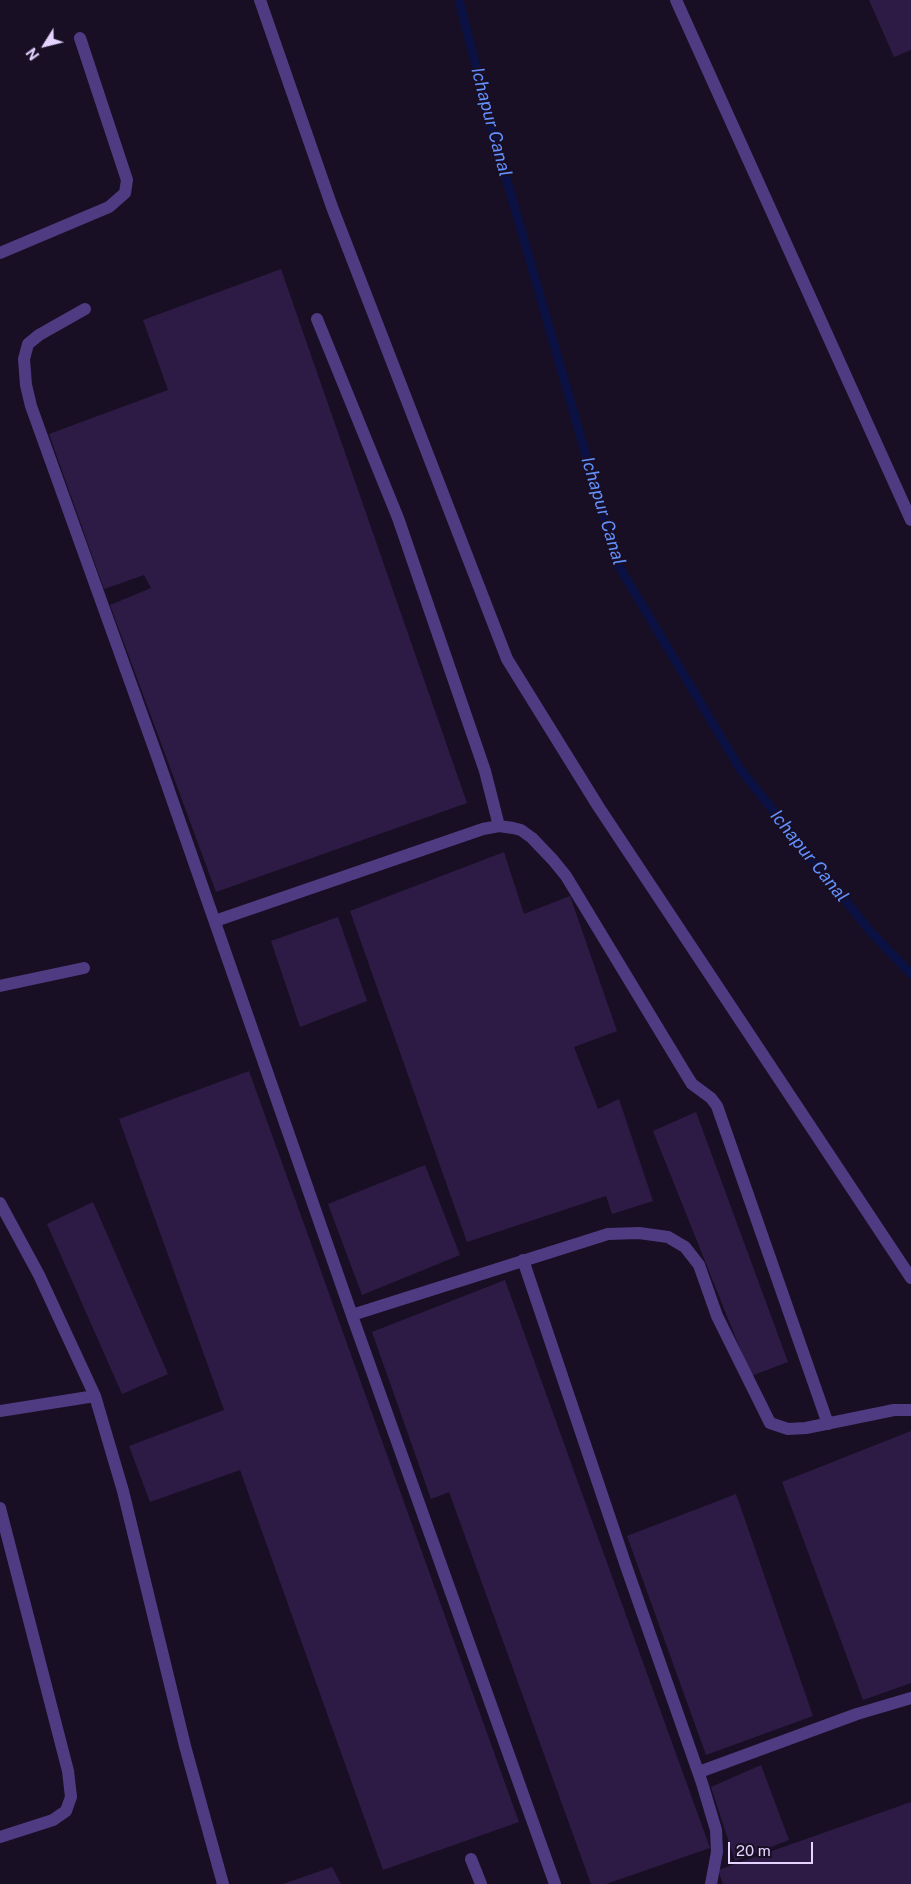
<!DOCTYPE html>
<html>
<head>
<meta charset="utf-8">
<style>
  body { margin:0 }
  #map { position:relative; width:911px; height:1884px; overflow:hidden; background:#180f24; font-family:"Public Sans",sans-serif }
  canvas { display:block }
  .north { position:absolute; left:20px; top:20px; width:50px; height:50px; -webkit-text-stroke:4px #180f24; paint-order:stroke; rotate:234deg; font-size:14px; font-weight:700; line-height:20px; text-align:center; color:#e3d3fe }
  .north::after { content:''; display:block; margin:auto; width:18px; height:22px; background:#e3d3fe; clip-path:polygon(50% 0,100% 100%,50% 72%,0 100%) }
  .scale { position:absolute; left:728px; top:1842px; width:85px; height:22px; box-sizing:border-box; border:2px solid #e3d3fe; border-top:0; padding-left:6px; font-size:15px; line-height:18px; white-space:nowrap; color:#e3d3fe; -webkit-text-stroke:4px #180f24; paint-order:stroke }
</style>
</head>
<body>
<div id="map">
<canvas width="911" height="1884"></canvas>
<div class="north">N</div>
<div class="scale">20 m</div>
</div>
<script>
const context = document.querySelector('canvas').getContext('2d');
context.lineJoin = 'round';
function poly(rows) {
  const path = new Path2D();
  for (const r of rows) {
    path.moveTo(r[0], r[1]);
    for (let i = 2; i < r.length; i += 2) path.lineTo(r[i], r[i + 1]);
  }
  return path;
}
function stroke(path, color, width, dash) {
  context.strokeStyle = color;
  context.lineWidth = width;
  context.lineCap = dash ? 'butt' : 'round';
  context.setLineDash(dash || []);
  context.stroke(path);
}
function fill(path, color) {
  context.fillStyle = color;
  context.fill(path, 'evenodd');
}
function drawText(font, color, halo, rows, align = 'center') {
  context.font = font + ' "Public Sans",sans-serif';
  context.lineWidth = 4;
  context.setLineDash([]);
  context.textBaseline = 'middle';
  context.strokeStyle = halo;
  context.fillStyle = color;
  for (const [text, x, y, turn = 0] of rows) {
    context.save();
    context.translate(x, y);
    context.rotate((+turn || 0) * Math.PI / 180);
    context.textAlign = isNaN(turn) ? turn : align;
    if (halo) context.strokeText(text, 0, 0);
    context.fillText(text, 0, 0);
    context.restore();
  }
}
const stream = poly([
  [459,0,492,129,617,563,740,769,870,931,911,974]
]);
const building = poly([
  [869,0,911,0,911,50,894,57],
  [281,269,467,803,216,892,110,605,151,588,144,575,104,589,49,434,168,390,143,320],
  [504,852,524,914,570,896,617,1031,574,1047,598,1109,619,1099,653,1201,612,1214,606,1196,467,1242,350,911],
  [338,917,367,1001,300,1027,271,941],
  [249,1071,519,1822,383,1870,240,1470,150,1502,129,1446,224,1410,119,1119],
  [696,1112,788,1362,751,1376,653,1131],
  [425,1165,460,1255,362,1295,328,1204],
  [93,1202,168,1374,122,1394,47,1224],
  [505,1280,710,1848,606,1884,591,1884,449,1492,431,1499,372,1332],
  [911,1431,911,1683,863,1700,782,1482],
  [736,1494,813,1716,706,1755,627,1536],
  [761,1765,789,1840,735,1861,711,1787],
  [911,1802,911,1884,723,1884,718,1870],
  [332,1867,341,1884,283,1884]
]);
const minor = poly([
  [260,0,332,207,507,659,598,806,911,1278],
  [676,0,911,520],
  [0,253,109,207,125,193,127,180,80,38],
  [85,309,39,335,28,344,24,359,26,385,31,406,158,759,355,1324,555,1884],
  [317,319,398,518,485,771,499,826],
  [215,921,483,829,499,826,513,828,521,830,532,838,553,860,566,876,687,1076,692,1084,711,1098,717,1106,828,1424],
  [0,986,84,968],
  [0,1203,39,1275,95,1396,123,1491,185,1746,223,1884],
  [523,1260,626,1566,702,1783,716,1830,717,1852,711,1884],
  [352,1315,608,1234,639,1233,668,1237,685,1247,699,1265,717,1316,770,1423,788,1429,806,1428,894,1410,911,1410],
  [0,1411,95,1396],
  [0,1508,68,1771,71,1797,66,1811,53,1820,0,1837],
  [699,1772,857,1714,911,1698],
  [471,1859,481,1884]
]);
const waterNames = [
  ["Ichapur Canal",491,122,75],
  ["Ichapur Canal",603,511,73],
  ["Ichapur Canal",809,856,51]
];
stroke(stream, '#0b1142', 9);
fill(building, '#2e1b45');
stroke(minor, '#4f3b82', 12);
drawText('italic 18px', '#6390fc', '#180f24', waterNames);
</script>
</body>
</html>
